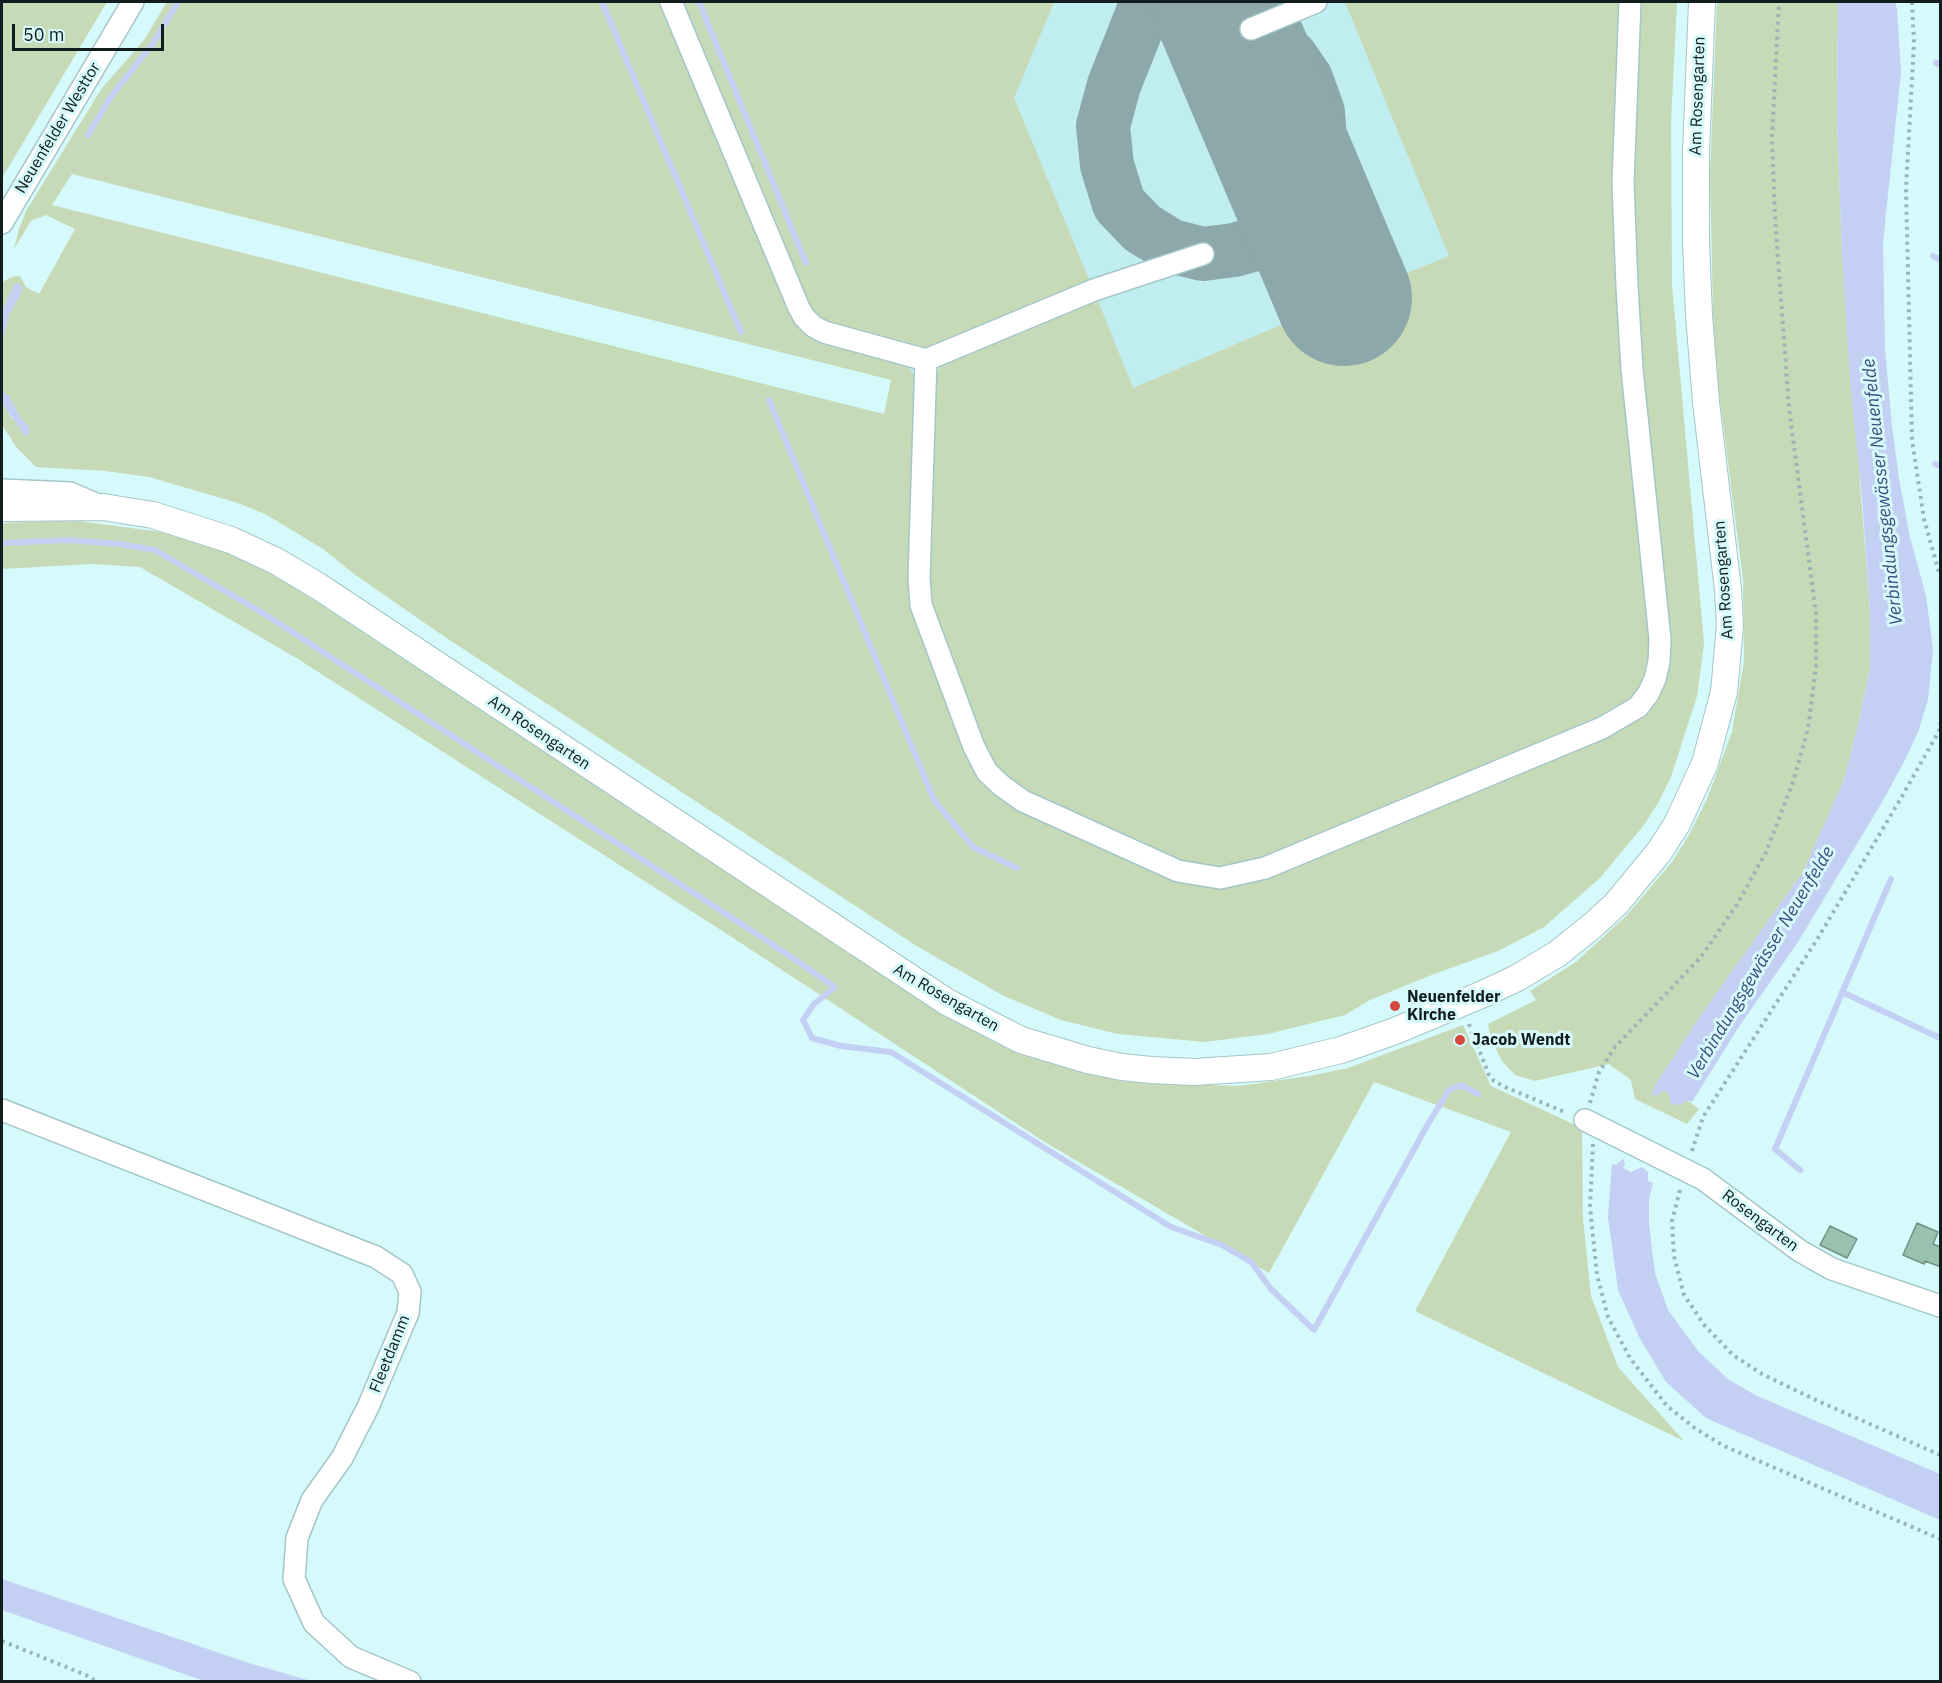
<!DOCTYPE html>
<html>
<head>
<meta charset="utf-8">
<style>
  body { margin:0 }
  #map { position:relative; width:1942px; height:1683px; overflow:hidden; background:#d6f9fb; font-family:"IBM Plex Sans",sans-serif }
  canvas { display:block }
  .frame { position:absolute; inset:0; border:3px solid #101c1d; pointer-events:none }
  .scale { position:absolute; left:12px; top:24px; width:152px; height:27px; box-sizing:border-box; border:3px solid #101c1d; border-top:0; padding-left:8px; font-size:18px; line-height:21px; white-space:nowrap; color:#101c1d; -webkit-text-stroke:4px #d6f9fb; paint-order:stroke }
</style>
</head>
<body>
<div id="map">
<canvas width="1942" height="1683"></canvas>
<div class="frame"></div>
<div class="scale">50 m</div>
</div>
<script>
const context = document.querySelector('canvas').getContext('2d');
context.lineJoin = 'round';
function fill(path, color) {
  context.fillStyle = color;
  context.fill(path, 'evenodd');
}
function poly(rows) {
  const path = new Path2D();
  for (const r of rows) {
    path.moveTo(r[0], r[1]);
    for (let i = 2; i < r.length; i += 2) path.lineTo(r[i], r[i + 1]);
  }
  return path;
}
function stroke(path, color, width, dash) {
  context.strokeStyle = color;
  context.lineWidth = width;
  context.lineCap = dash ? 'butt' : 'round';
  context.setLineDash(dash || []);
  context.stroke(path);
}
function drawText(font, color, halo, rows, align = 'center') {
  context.font = font + ' "IBM Plex Sans",sans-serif';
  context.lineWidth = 6;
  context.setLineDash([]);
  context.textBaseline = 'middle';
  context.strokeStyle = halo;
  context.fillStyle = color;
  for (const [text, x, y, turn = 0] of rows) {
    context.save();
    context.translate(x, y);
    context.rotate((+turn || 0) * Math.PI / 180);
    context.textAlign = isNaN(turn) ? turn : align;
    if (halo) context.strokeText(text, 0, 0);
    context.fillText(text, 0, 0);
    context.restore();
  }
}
const built = poly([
  [648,2,1655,2,1684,611,905,377]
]);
const green = poly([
  [2,2,107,2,2,178],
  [167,2,664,2,794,316,903,361,915,376,912,571,979,772,1220,884,1652,701,1642,402,1635,275,1633,133,1639,2,1677,2,1671,121,1672,284,1704,644,1697,696,1671,777,1658,803,1644,825,1600,878,1544,927,1498,951,1434,974,1370,1000,1345,1015,1268,1034,1205,1042,1118,1034,1061,1020,1004,996,915,945,442,635,354,574,323,549,267,515,238,503,149,477,105,471,36,467,17,448,2,425,2,402,12,419,19,415,10,398,2,390,2,342,9,315,22,291,14,285,2,311,2,286,4,281,14,276,20,276,26,287,39,294,75,229,46,215,31,221,14,249,19,229,26,211,102,88,144,40],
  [72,174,891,380,884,414,52,205],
  [679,2,1054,2,1014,98,1091,284,925,349,835,329,812,317],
  [1345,2,1623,2,1652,627,1649,672,1639,691,1627,705,1601,722,1237,869,1197,869,1042,805,998,774,987,752,926,592,934,375,943,363,1096,296,1133,388,1344,298,1449,256],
  [1717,2,1838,2,1837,115,1842,257,1870,609,1870,668,1859,721,1844,780,1803,872,1703,1012,1655,1085,1652,1095,1653,1097,1663,1091,1668,1092,1670,1102,1687,1100,1699,1109,1687,1124,1635,1099,1631,1080,1609,1064,1535,1081,1515,1075,1502,1061,1491,1039,1488,1024,1536,1000,1530,991,1576,962,1627,915,1672,862,1689,835,1707,799,1732,732,1744,661,1743,579,1714,354,1710,176],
  [70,520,169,533,228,552,280,578,941,1013,1119,1079,1151,1083,1239,1086,1309,1076,1348,1068,1463,1025,1491,1086,1582,1128,1583,1219,1591,1296,1618,1367,1684,1441,1415,1311,1511,1132,1374,1082,1269,1273,1043,1141,724,932,298,659,140,567,91,564,2,569,2,523]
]);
const water = poly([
  [1838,2,1895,2,1897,9,1901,72,1883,242,1885,349,1892,426,1899,479,1910,537,1926,596,1933,649,1928,700,1918,732,1905,760,1881,804,1798,942,1738,1028,1692,1102,1687,1100,1682,1104,1674,1105,1670,1102,1668,1092,1663,1091,1653,1097,1652,1096,1655,1085,1703,1012,1803,872,1844,780,1859,721,1870,668,1870,609,1862,498,1850,381,1842,257,1837,115],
  [18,283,23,286,22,291,9,315,2,342,2,311,14,285],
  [2,390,10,398,19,415,28,426,30,432,28,435,26,436,22,432,2,403],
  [1623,1159,1625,1163,1623,1168,1631,1172,1642,1167,1648,1172,1648,1181,1653,1183,1649,1199,1649,1224,1655,1273,1668,1310,1699,1352,1728,1379,1755,1395,1940,1474,1940,1520,1706,1418,1666,1382,1639,1337,1618,1290,1608,1217,1612,1164,1616,1165],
  [2,1579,252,1664,311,1681,204,1681,2,1610]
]);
const stream = poly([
  [602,2,741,332],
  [699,2,806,263],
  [1936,63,1940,65],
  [88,135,110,98,152,45,178,2],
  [1933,256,1940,260],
  [769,400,934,800,973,847,1017,868],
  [1935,464,1940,466],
  [2,543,68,540,120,544,155,550,266,615,769,942,835,987,814,1004,803,1020,812,1038,841,1046,891,1052,1171,1227,1222,1245,1251,1262,1271,1289,1314,1330,1428,1124,1449,1090,1461,1085,1478,1094],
  [1842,992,1940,1038],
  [1800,1170,1775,1149,1891,879]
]);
const taxiway = poly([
  [1147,2,1114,85,1103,126,1107,165,1119,204,1142,228,1171,246,1203,254,1234,250,1263,242,1285,224,1303,200,1314,175,1320,143,1318,112,1306,79,1291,57,1253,31,1235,11,1228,2]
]);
const runway = poly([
  [1219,2,1344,298]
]);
const building = poly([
  [1917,1223,1938,1232,1933,1244,1941,1247,1941,1267,1925,1261,1924,1264,1903,1255,1917,1223],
  [1830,1226,1857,1239,1847,1258,1820,1245,1830,1226]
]);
const path = poly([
  [1912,2,1914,43,1906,188,1912,440,1924,519,1940,576],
  [1469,1024,1489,1075,1494,1081,1505,1087,1567,1113],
  [1590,1103,1599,1072,1615,1047,1701,957,1738,903,1766,852,1793,782,1808,729,1816,666,1816,614,1789,408,1775,217,1772,137,1779,2],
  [1593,1144,1590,1207,1597,1275,1608,1317,1630,1358,1667,1406,1696,1429,1724,1446,1940,1539],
  [1692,1151,1703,1117,1818,938,1901,798,1939,731,1940,723],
  [1680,1190,1672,1221,1674,1256,1684,1295,1705,1326,1733,1355,1762,1374,1818,1401,1940,1455],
  [2,1641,86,1675,97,1682]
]);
const minor = poly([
  [671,2,799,308,804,317,813,326,824,332,926,360,1094,290,1203,254],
  [1251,29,1316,2],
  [2,223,133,2],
  [926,360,919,578,921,605,974,747,987,772,1002,786,1023,801,1178,871,1220,878,1265,868,1602,728,1638,707,1648,694,1655,679,1659,662,1660,639,1632,369,1627,287,1623,183,1630,2],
  [2,490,70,493,100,506],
  [2,1110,376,1257,402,1274,410,1292,408,1313,368,1407,342,1458,312,1500,297,1538,294,1579,314,1623,351,1657,410,1682],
  [1585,1120,1703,1179,1800,1251,1832,1269,1940,1306]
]);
const major = poly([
  [2,508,103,507,153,515,231,540,276,561,318,586,947,1002,1021,1040,1088,1060,1122,1067,1151,1070,1194,1072,1271,1067,1341,1050,1395,1031,1483,994,1517,978,1557,954,1592,926,1616,904,1659,852,1677,824,1705,763,1724,692,1730,625,1728,590,1706,402,1699,315,1696,242,1696,152,1702,2]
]);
const markers = [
  [1395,1006,6,"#d5473b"],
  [1460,1040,6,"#d5473b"]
];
const streetNames = [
  ["Am Rosengarten",1698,96,-88],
  ["Neuenfelder Westtor",58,128,-59],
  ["Am Rosengarten",1724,580,-94],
  ["Am Rosengarten",539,733,34],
  ["Am Rosengarten",946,998,30],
  ["Rosengarten",1760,1221,37],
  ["Fleetdamm",390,1354,-68]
];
const poiNames = [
  ["Neuenfelder",1407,997],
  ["Kirche",1407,1015],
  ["Jacob Wendt",1472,1040]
];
const waterNames = [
  ["Verbindungsgewässer Neuenfelde",1883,492,-96],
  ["Verbindungsgewässer Neuenfelde",1761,963,-59]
];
fill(built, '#c0edef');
fill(green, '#c6dab7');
fill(water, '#c3d0f4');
stroke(stream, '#c3d0f4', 6);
stroke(taxiway, '#8da8aa', 54);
stroke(runway, '#8da8aa', 136);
fill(building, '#98c2af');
stroke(building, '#759184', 1.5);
stroke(minor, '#a5c6c8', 24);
stroke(major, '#a5c6c8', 28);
stroke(path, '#99b5b7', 4, [3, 4.5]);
stroke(minor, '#fff', 21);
stroke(major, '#fff', 26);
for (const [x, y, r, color] of markers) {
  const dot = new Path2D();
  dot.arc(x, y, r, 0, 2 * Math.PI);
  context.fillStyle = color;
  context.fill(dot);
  stroke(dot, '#d6f9fb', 2);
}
drawText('16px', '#101c1d', '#d6f9fb', streetNames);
drawText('bold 16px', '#101c1d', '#d6f9fb', poiNames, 'left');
drawText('italic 18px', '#3b4b7a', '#d6f9fb', waterNames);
</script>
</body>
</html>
